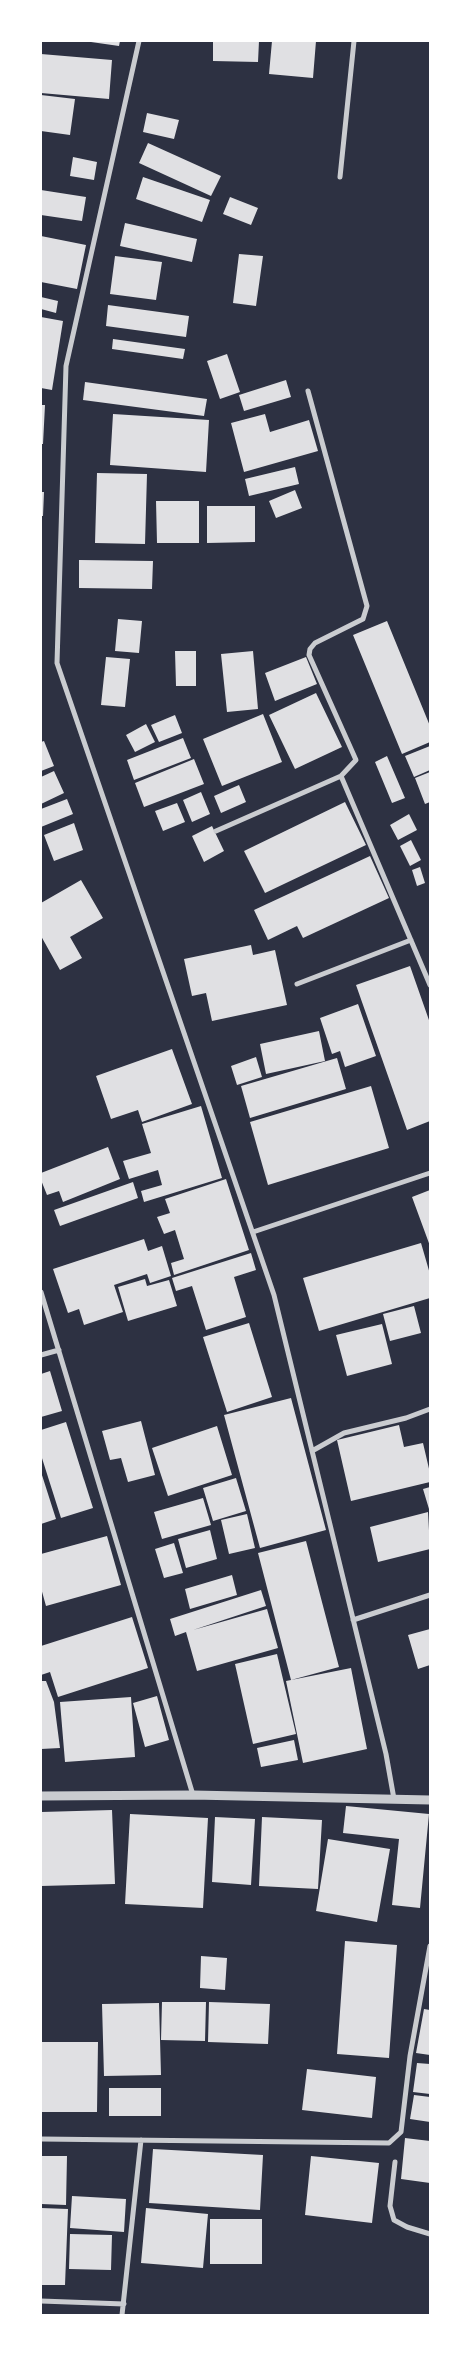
<!DOCTYPE html>
<html>
<head>
<meta charset="utf-8">
<style>
  body { margin:0 }
  #map { position:relative; width:471px; height:2356px; overflow:hidden; background:#2d3142; font-family:"Source Sans 3",sans-serif }
  canvas { display:block }
  .frame { position:absolute; inset:0; border:42px solid #fff; pointer-events:none }
</style>
</head>
<body>
<div id="map">
<canvas width="471" height="2356"></canvas>
<div class="frame"></div>
</div>
<script>
const context = document.querySelector('canvas').getContext('2d');
context.lineJoin = 'round';
function fill(path, color) {
  context.fillStyle = color;
  context.fill(path, 'evenodd');
}
function poly(rows) {
  const path = new Path2D();
  for (const r of rows) {
    path.moveTo(r[0], r[1]);
    for (let i = 2; i < r.length; i += 2) path.lineTo(r[i], r[i + 1]);
  }
  return path;
}
function stroke(path, color, width, dash) {
  context.strokeStyle = color;
  context.lineWidth = width;
  context.lineCap = dash ? 'butt' : 'round';
  context.setLineDash(dash || []);
  context.stroke(path);
}
const building = poly([
  [84,41,120,41,119,46],
  [213,41,259,41,258,62,213,61],
  [272,41,316,41,313,78,269,74],
  [41,54,112,60,109,99,41,93],
  [41,95,75,99,70,135,41,131],
  [147,113,179,120,174,139,143,132],
  [148,143,221,176,211,196,139,163],
  [73,157,97,162,94,180,70,176],
  [143,177,210,200,202,222,136,199],
  [41,190,86,197,82,221,41,215],
  [230,197,258,208,251,225,223,214],
  [125,223,197,239,192,262,120,246],
  [41,236,86,245,77,289,41,282],
  [239,254,263,256,256,306,233,303],
  [115,256,162,262,156,300,110,294],
  [41,297,58,301,56,313,41,309],
  [108,305,189,316,186,337,106,326],
  [41,317,63,321,52,390,41,388],
  [113,339,185,349,183,359,112,349],
  [227,354,240,392,220,399,207,361],
  [286,380,291,397,244,411,239,395],
  [85,382,207,399,204,416,83,400],
  [41,405,45,405,43,444,41,444],
  [113,414,209,420,206,472,110,465],
  [265,414,270,432,309,420,318,451,244,472,231,423],
  [295,467,299,484,249,496,245,479],
  [97,473,147,474,145,544,95,543],
  [295,490,302,508,276,518,269,501],
  [41,492,44,492,43,516,41,516],
  [156,501,199,501,199,543,157,543],
  [207,506,255,506,255,542,207,543],
  [79,560,153,561,152,589,79,588],
  [118,619,142,621,139,653,115,651],
  [387,621,430,726,430,742,402,754,353,635],
  [175,651,196,651,196,686,176,686],
  [253,651,258,709,227,712,221,654],
  [106,657,130,659,125,707,101,705],
  [306,657,317,684,275,701,265,673],
  [316,693,342,747,295,769,269,715],
  [263,714,282,762,222,786,203,739],
  [175,715,182,733,159,742,151,725],
  [146,724,155,742,135,752,126,735],
  [183,738,191,758,134,780,127,760],
  [44,741,54,766,41,771,41,742],
  [430,746,430,770,414,777,405,756],
  [387,756,405,798,392,803,375,762],
  [194,759,204,784,144,807,135,783],
  [54,771,64,793,41,804,41,777],
  [430,772,430,802,425,804,415,778],
  [239,785,246,802,221,813,214,796],
  [201,792,210,814,192,822,183,800],
  [67,799,73,814,41,827,41,809],
  [345,802,366,845,265,893,244,851],
  [177,803,185,822,163,831,155,811],
  [409,814,417,830,398,840,390,825],
  [74,823,83,850,54,861,44,835],
  [212,826,224,851,204,862,192,836],
  [411,840,421,860,410,866,400,846],
  [370,856,389,898,303,938,297,926,268,940,254,910],
  [420,867,425,883,417,886,412,870],
  [81,880,103,918,70,937,82,958,60,970,41,936,41,903],
  [251,945,253,955,275,950,287,1005,212,1021,206,993,192,996,184,959],
  [410,966,430,1023,430,1121,407,1130,356,985],
  [358,1004,376,1056,345,1067,340,1051,332,1054,320,1018],
  [319,1031,325,1061,266,1074,260,1044],
  [172,1049,192,1104,142,1122,138,1110,111,1119,96,1076],
  [256,1057,262,1077,237,1085,231,1066],
  [337,1058,346,1089,250,1118,241,1086],
  [371,1086,389,1148,268,1185,250,1122],
  [201,1106,222,1178,144,1202,141,1191,162,1185,158,1170,129,1179,123,1161,151,1153,142,1124],
  [108,1147,120,1179,63,1202,59,1191,47,1195,41,1180,41,1173],
  [226,1179,249,1250,174,1275,171,1263,184,1259,175,1230,164,1234,157,1217,170,1213,165,1199],
  [133,1182,138,1198,60,1226,54,1210],
  [430,1190,430,1246,412,1197],
  [144,1239,148,1251,162,1246,171,1276,150,1283,147,1274,114,1285,123,1312,84,1325,79,1309,68,1313,53,1269],
  [421,1243,430,1274,430,1298,319,1331,303,1278],
  [251,1253,256,1270,234,1277,246,1317,206,1330,192,1286,176,1291,172,1278],
  [145,1279,147,1286,169,1280,177,1306,128,1321,118,1287],
  [414,1306,421,1333,390,1341,383,1314],
  [249,1323,272,1397,227,1412,203,1337],
  [382,1324,392,1364,347,1376,336,1335],
  [50,1371,62,1411,41,1417,41,1374],
  [291,1398,326,1530,260,1548,224,1415],
  [141,1421,155,1475,128,1482,121,1458,110,1460,102,1431],
  [66,1422,93,1508,61,1518,41,1455,41,1430],
  [399,1425,404,1447,423,1443,430,1473,430,1482,351,1501,337,1440],
  [217,1426,232,1475,168,1496,152,1448],
  [41,1472,56,1519,41,1524],
  [236,1478,246,1511,213,1521,203,1488],
  [430,1487,430,1509,429,1509,423,1489],
  [203,1498,211,1525,162,1539,154,1512],
  [428,1512,430,1549,378,1562,370,1527],
  [247,1514,255,1548,229,1554,221,1520],
  [210,1530,217,1559,186,1568,178,1539],
  [107,1536,121,1585,46,1606,41,1588,41,1554],
  [306,1541,339,1667,291,1680,258,1553],
  [174,1543,183,1573,164,1578,155,1549],
  [232,1575,237,1595,190,1609,185,1589],
  [261,1590,266,1606,193,1630,267,1609,278,1648,197,1671,186,1632,175,1636,170,1619],
  [132,1617,148,1668,58,1697,50,1672,41,1675,41,1646],
  [430,1629,430,1665,418,1669,408,1635],
  [277,1654,296,1734,253,1744,235,1664],
  [351,1668,367,1749,303,1763,286,1681],
  [41,1681,46,1681,54,1702,60,1748,41,1749],
  [157,1696,169,1740,145,1747,133,1703],
  [131,1697,135,1757,65,1762,60,1702],
  [294,1740,298,1760,261,1767,257,1748],
  [346,1806,429,1814,420,1908,392,1905,399,1839,343,1833],
  [112,1810,115,1884,41,1886,41,1812],
  [130,1814,208,1818,203,1908,125,1904],
  [215,1817,255,1819,251,1885,212,1882],
  [262,1817,322,1820,318,1889,259,1886],
  [328,1839,390,1849,377,1922,316,1911],
  [345,1941,397,1945,389,2058,337,2054],
  [201,1956,227,1958,225,1990,200,1988],
  [162,2002,206,2002,205,2041,161,2040],
  [209,2002,270,2004,268,2044,208,2042],
  [159,2003,161,2075,104,2076,102,2004],
  [424,2009,430,2010,430,2055,416,2053],
  [41,2042,98,2042,97,2112,41,2112],
  [417,2063,430,2064,430,2094,413,2092],
  [307,2069,376,2077,372,2118,302,2110],
  [109,2088,161,2088,161,2116,109,2116],
  [414,2095,430,2097,430,2122,410,2119],
  [405,2138,430,2141,430,2183,401,2179],
  [153,2149,263,2155,260,2210,149,2203],
  [41,2156,67,2156,66,2205,41,2204],
  [311,2156,379,2163,372,2223,305,2215],
  [72,2196,126,2199,124,2232,70,2228],
  [41,2208,68,2209,65,2285,41,2285],
  [146,2208,208,2214,203,2268,141,2263],
  [210,2219,262,2219,262,2264,210,2264],
  [70,2234,112,2235,111,2270,69,2269]
]);
const minor = poly([
  [139,41,66,366,57,663,274,1295,386,1754,394,1799],
  [340,177,354,41],
  [308,391,367,606,363,619,315,643,310,649,309,655,356,760,341,776,430,985],
  [216,831,341,776],
  [297,984,411,940],
  [253,1232,430,1173],
  [41,1292,193,1795],
  [41,1355,59,1350],
  [312,1451,344,1433,406,1418,430,1409],
  [353,1620,430,1595],
  [41,2139,389,2143,401,2132,410,2056,430,1946],
  [395,2162,390,2206,394,2220,407,2227,430,2234],
  [41,2301,124,2304],
  [122,2315,141,2140]
]);
const tertiary = poly([
  [41,1796,193,1795,430,1800]
]);
fill(building, '#e0e0e3');
stroke(minor, '#caccd0', 5);
stroke(tertiary, '#caccd0', 9);
</script>
</body>
</html>
